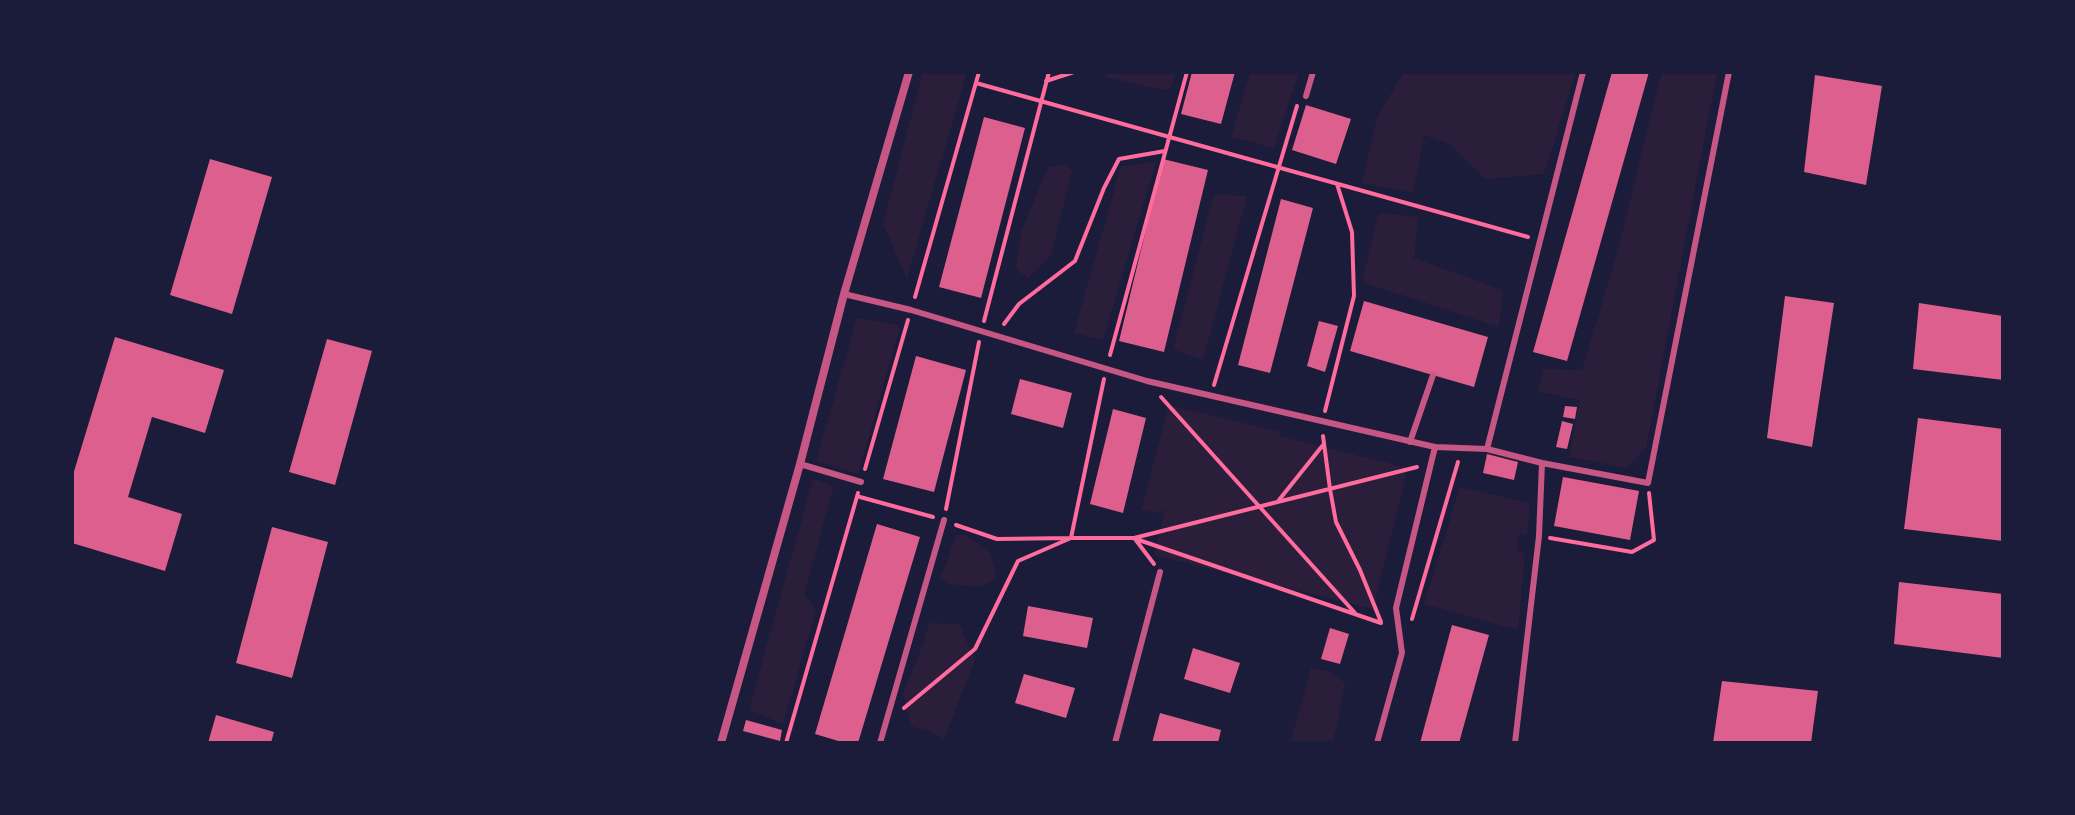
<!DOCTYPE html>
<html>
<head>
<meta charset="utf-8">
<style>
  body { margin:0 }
  #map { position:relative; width:2075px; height:815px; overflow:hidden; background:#1b1b3a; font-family:"Nunito Sans",sans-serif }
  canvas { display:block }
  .frame { position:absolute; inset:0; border:74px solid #1b1b3a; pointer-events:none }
</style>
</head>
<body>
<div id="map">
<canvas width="2075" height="815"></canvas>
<div class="frame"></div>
</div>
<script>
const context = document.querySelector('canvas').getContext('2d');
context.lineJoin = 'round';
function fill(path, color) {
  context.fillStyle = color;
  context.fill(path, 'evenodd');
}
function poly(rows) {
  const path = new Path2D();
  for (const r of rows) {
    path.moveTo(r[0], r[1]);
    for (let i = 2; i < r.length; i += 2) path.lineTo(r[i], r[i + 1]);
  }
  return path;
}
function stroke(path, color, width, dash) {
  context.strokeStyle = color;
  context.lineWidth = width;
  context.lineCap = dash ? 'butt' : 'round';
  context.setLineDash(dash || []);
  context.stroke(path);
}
const green = poly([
  [923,72,967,72,907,278,883,224],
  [1107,72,1176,72,1171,88,1164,90,1105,77],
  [1250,72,1299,72,1274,148,1231,137],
  [1404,72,1576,72,1544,174,1485,179,1449,144,1424,135,1413,193,1362,183,1377,117],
  [1662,72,1717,72,1646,448,1627,468,1569,457,1580,400,1538,392,1543,369,1582,370,1618,250],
  [1156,162,1103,340,1074,333,1121,166],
  [1064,165,1072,171,1051,255,1028,278,1016,269,1021,232,1048,167],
  [1214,194,1247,196,1203,360,1173,349],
  [1379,213,1418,217,1414,258,1503,290,1499,327,1362,282],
  [857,318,899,325,899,331,858,474,816,461],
  [1169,405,1280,432,1279,436,1408,468,1373,609,1154,555,1165,510,1157,513,1141,510],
  [813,479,834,486,804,594,816,610,783,724,749,710],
  [1460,487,1530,503,1527,535,1519,534,1517,552,1525,553,1518,630,1424,604],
  [956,535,965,535,990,553,997,579,979,587,948,584,941,577],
  [929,623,959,624,975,660,944,739,934,733,911,726,903,694,924,642],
  [1311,668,1328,671,1345,683,1336,729,1332,743,1290,743]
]);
const building = poly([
  [1192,72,1235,72,1221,124,1181,114],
  [1612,72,1649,72,1567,361,1533,352],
  [1815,75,1882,86,1866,185,1804,172],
  [1306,105,1351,119,1336,164,1292,150],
  [984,117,1025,128,981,298,939,287],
  [210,159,272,177,232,314,170,295],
  [1163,159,1208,170,1164,352,1119,341],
  [1281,199,1313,208,1270,373,1238,365],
  [1785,296,1834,303,1812,447,1767,438],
  [1364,301,1488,337,1474,387,1350,351],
  [1919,303,2003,316,2003,380,1913,369],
  [1319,321,1338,326,1325,372,1307,366],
  [115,337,224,370,205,433,152,417,128,497,182,514,165,571,72,543,72,478],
  [327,339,372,351,335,485,289,472],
  [916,356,966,370,934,492,883,479],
  [1020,379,1072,393,1063,428,1011,414],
  [1565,406,1577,407,1575,419,1563,417],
  [1113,409,1146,418,1123,513,1090,504],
  [1918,418,2003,429,2003,541,1904,529],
  [1562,421,1573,424,1567,449,1556,447],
  [1487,454,1518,462,1514,480,1483,473],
  [1563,477,1639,491,1630,540,1554,526],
  [877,524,920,537,858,743,845,743,815,734],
  [272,527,328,542,292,678,236,663],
  [1899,582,2003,594,2003,658,1894,644],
  [1028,606,1093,618,1087,648,1023,636],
  [1452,625,1489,635,1459,743,1420,743],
  [1330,628,1349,634,1340,664,1321,659],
  [1193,648,1240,663,1230,693,1184,679],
  [1024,674,1075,688,1066,718,1015,703],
  [1722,681,1818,691,1811,743,1713,743],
  [1160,713,1221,730,1218,743,1152,743],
  [216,715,274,732,271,743,208,743],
  [746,720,782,730,780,741,743,731]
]);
const path = poly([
  [1046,81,1074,72],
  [976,83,1528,237],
  [915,297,979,72],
  [984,321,1049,72],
  [1004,324,1019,304,1075,261,1104,188,1119,159,1165,151],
  [1110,355,1187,72],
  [1214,385,1297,106],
  [1161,397,1355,613],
  [1325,411,1354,296,1352,232,1337,184],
  [1323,436,1330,489,1336,522,1360,570,1381,622],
  [865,469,908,320],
  [860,497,933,517],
  [1279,500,1323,445],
  [946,509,979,342],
  [956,525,997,539,1071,538,1104,379],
  [1550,538,1632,552,1654,540,1649,493],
  [1135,539,1154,564],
  [1136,539,1381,623],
  [1412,619,1458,462],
  [904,708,975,649,1018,561,1071,538,1134,538,1417,467],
  [786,743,858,493]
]);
const service = poly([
  [1306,96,1313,72],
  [844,294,911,310,1147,381,1435,447,1487,449,1542,463,1648,483,1729,72],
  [1410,442,1433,375],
  [1487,449,1583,72],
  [800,464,861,482],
  [880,743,944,520],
  [1115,743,1160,572],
  [1377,743,1402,653,1396,608,1435,447],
  [1515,743,1539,536,1542,463]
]);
const minor = poly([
  [721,743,800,464,844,294,909,72]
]);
fill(green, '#2a1e3b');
fill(building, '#dd5f8e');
stroke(path, '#ff6b9d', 4);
stroke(service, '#c65784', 6);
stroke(minor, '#c65784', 8);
</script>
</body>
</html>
